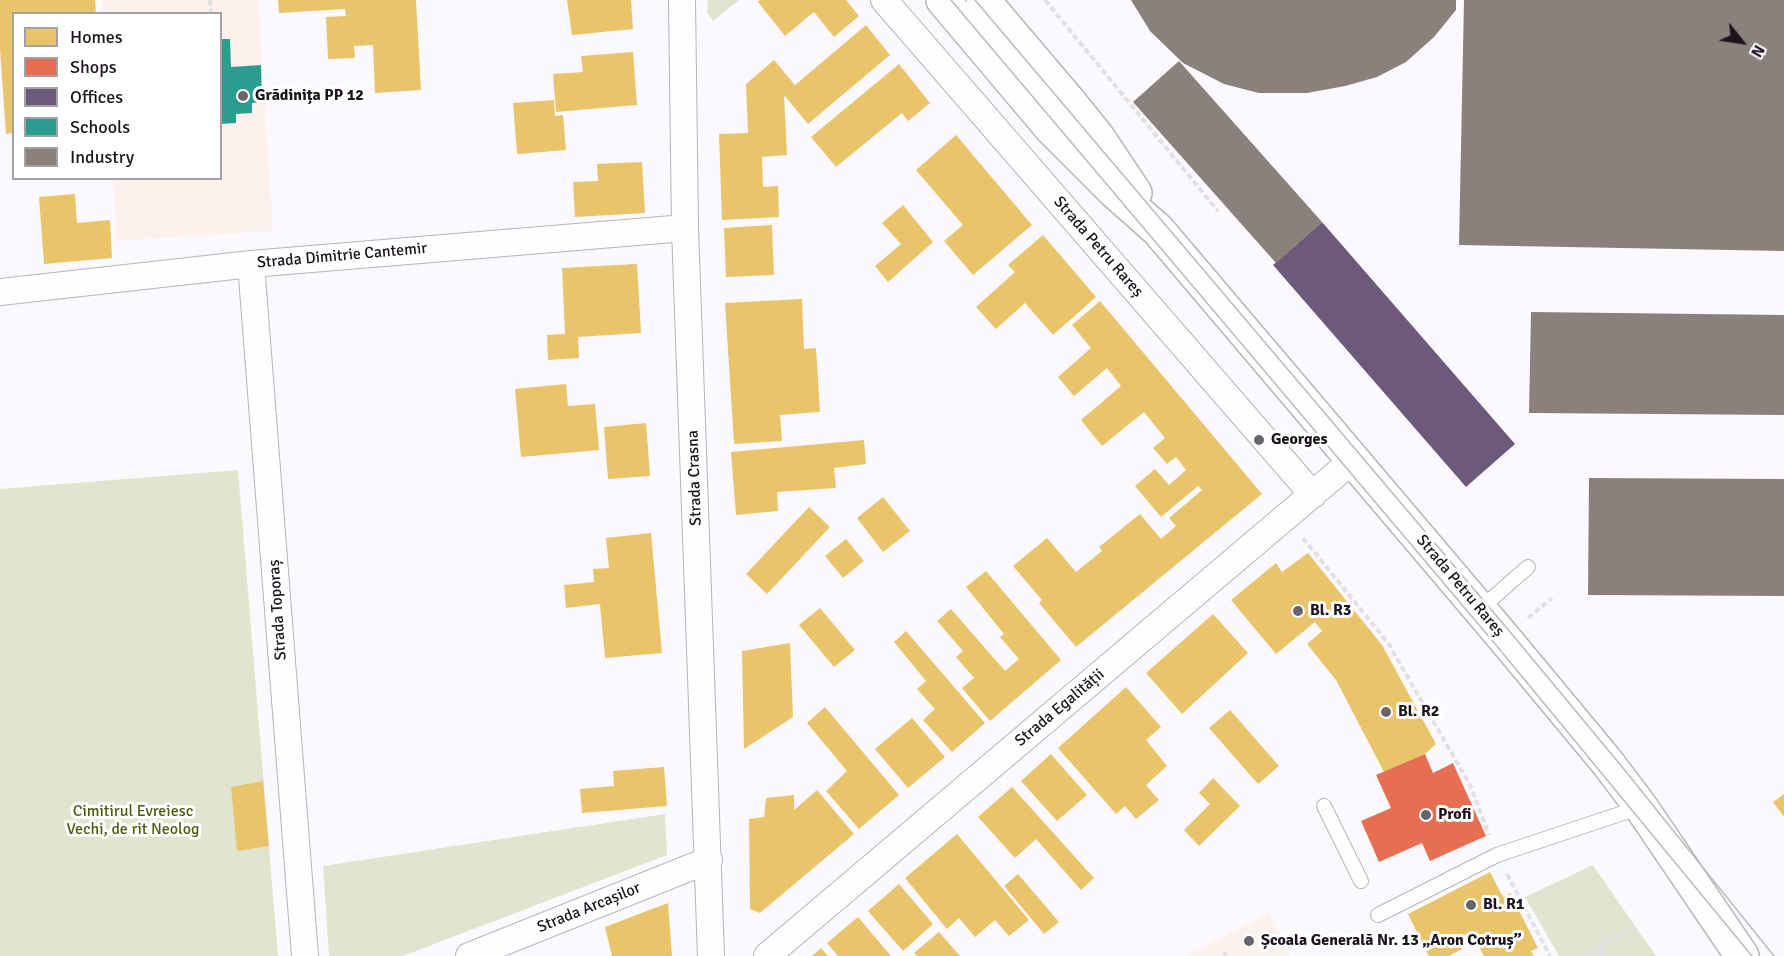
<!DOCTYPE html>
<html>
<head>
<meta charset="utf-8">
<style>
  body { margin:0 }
  #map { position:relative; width:1784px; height:956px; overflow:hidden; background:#fbf9fd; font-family:Signika,sans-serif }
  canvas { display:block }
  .legend { position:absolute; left:12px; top:12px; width:210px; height:168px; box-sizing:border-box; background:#fff; border:2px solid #a4a1a5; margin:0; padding:8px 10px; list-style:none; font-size:18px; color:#1b141d }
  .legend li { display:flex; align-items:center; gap:12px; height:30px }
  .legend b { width:30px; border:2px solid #a4a1a5 }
  .north { position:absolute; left:1712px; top:12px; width:60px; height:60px; -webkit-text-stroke:4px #fff; paint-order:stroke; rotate:120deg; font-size:16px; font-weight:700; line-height:24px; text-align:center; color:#1b141d }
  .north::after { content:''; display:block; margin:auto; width:21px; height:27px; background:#1b141d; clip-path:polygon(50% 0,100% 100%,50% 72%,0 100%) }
</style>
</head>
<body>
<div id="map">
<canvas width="1784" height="956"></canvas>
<ul class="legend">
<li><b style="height:16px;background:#e9c46a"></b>Homes</li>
<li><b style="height:16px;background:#e76f51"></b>Shops</li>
<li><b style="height:16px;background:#6d597a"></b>Offices</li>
<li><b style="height:16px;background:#2a9d8f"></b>Schools</li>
<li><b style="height:16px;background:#8a817c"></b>Industry</li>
</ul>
<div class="north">N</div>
</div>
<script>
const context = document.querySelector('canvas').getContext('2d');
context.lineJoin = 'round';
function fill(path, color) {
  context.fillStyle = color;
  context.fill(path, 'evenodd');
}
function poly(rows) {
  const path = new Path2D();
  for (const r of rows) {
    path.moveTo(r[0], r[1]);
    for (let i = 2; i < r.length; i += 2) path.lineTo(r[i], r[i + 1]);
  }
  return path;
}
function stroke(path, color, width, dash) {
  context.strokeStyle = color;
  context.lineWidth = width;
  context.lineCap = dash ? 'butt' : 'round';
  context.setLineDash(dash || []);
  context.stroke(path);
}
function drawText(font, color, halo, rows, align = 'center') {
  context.font = font + ' Signika,sans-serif';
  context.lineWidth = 6;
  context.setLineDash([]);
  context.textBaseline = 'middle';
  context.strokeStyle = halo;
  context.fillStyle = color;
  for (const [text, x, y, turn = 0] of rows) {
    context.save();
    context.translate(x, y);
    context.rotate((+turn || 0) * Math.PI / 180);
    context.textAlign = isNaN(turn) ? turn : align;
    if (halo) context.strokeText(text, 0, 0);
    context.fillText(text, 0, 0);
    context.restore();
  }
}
const education = poly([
  [101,0,258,0,273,231,117,241,113,179,220,178,220,14,102,13],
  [1269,913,1291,956,1186,956]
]);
const green = poly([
  [708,0,739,0,713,21,707,12],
  [238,470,278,956,0,956,0,489],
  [665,814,667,855,403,956,329,956,323,866],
  [1593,865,1635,926,1656,956,1559,956,1525,897]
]);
const homes = poly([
  [0,0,95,0,96,14,14,14,14,133,6,134,0,49],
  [278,0,416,0,421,90,375,93,373,45,354,46,355,58,328,59,326,17,346,16,345,9,279,13],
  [567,0,631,0,633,29,572,35],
  [760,0,846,0,859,16,834,37,814,12,785,36,758,2],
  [866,25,890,55,808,124,784,95,787,155,762,157,763,187,778,186,779,217,722,220,719,134,748,133,746,84,774,60,795,85],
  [633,52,637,105,556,112,553,74,583,72,581,56],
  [899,64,930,103,908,121,902,113,836,167,811,137],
  [554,100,555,116,563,115,566,150,517,154,513,103],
  [956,135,1032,225,973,275,944,241,963,225,916,170],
  [642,162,645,213,575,217,573,182,598,181,597,164],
  [75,194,77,223,110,220,112,258,44,264,39,197],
  [903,205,933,242,888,282,875,266,901,244,882,223],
  [772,225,774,275,726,277,724,228],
  [1043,235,1096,297,1053,335,1025,303,996,329,976,307,1015,272,1008,265],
  [637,264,641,333,578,337,579,358,548,360,547,335,565,334,562,268],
  [802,299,804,349,816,348,820,412,780,415,782,441,734,444,725,303],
  [1100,301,1262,494,1076,647,1039,603,1042,600,1013,566,1047,538,1076,572,1102,551,1099,547,1140,514,1161,539,1176,526,1169,518,1202,490,1198,486,1161,517,1135,486,1155,469,1169,485,1186,470,1176,457,1167,464,1153,448,1165,438,1144,412,1102,446,1081,420,1121,386,1107,368,1074,396,1058,377,1091,348,1072,325],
  [566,384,568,406,595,404,599,450,521,457,515,389],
  [646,423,650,476,608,479,604,427],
  [864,440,866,464,834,468,836,488,777,492,778,511,736,515,731,452],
  [883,497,910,531,883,552,857,518],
  [809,507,830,527,767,594,746,574],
  [651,533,662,653,605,658,600,604,566,608,564,585,594,582,593,569,609,568,606,538],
  [846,539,864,561,843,578,825,556],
  [1308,553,1382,645,1436,744,1425,754,1384,772,1336,680,1307,644,1322,631,1315,622,1276,654,1231,600,1276,563,1282,572],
  [986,571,1061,660,990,721,962,688,974,678,956,657,963,651,937,621,951,609,1005,671,1019,659,1000,637,1004,634,966,587],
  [820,608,855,650,834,667,799,625],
  [1213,614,1248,653,1182,714,1146,673],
  [906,631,985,723,952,752,923,720,935,709,917,689,926,681,894,642],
  [790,643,793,717,744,749,742,651],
  [1126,687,1161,727,1146,740,1167,766,1146,785,1159,800,1136,819,1125,806,1116,814,1058,748],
  [825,707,899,795,859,829,826,791,847,771,807,723],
  [1230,710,1279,766,1258,784,1209,728],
  [912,718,945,757,908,788,875,749],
  [1051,754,1087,795,1057,821,1021,781],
  [664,767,667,806,582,813,580,789,614,786,613,771],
  [1213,778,1240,806,1199,846,1184,830,1210,804,1199,793],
  [263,781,269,846,237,851,231,787],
  [1012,787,1094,878,1081,890,1036,839,1015,858,978,817],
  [817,790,854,834,760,913,750,909,749,819,764,817,766,798,794,795,794,810],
  [1784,794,1784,817,1773,802],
  [957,834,1029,920,1009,936,995,920,975,937,959,918,947,929,905,878],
  [1490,872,1503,897,1510,893,1538,948,1531,951,1534,956,1484,956,1471,932,1457,939,1462,949,1449,956,1429,956,1408,914],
  [1018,874,1059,922,1044,934,1004,886],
  [899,884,933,924,903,951,868,911],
  [668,903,672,956,612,956,605,927],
  [858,917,891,956,838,956,827,943],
  [939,932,960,956,917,956,914,953],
  [821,948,828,956,812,956]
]);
const shops = poly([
  [1425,754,1433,773,1453,763,1486,836,1430,861,1422,843,1379,862,1361,821,1391,808,1376,775]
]);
const offices = poly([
  [1322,222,1515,444,1466,487,1273,265]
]);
const schools = poly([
  [220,39,230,39,231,67,261,65,262,102,252,103,252,113,236,114,236,123,220,124]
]);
const industry = poly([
  [1131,0,1456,0,1456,10,1434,37,1406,62,1377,77,1345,86,1307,93,1259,93,1224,84,1183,63,1150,31],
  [1464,0,1784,0,1784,251,1459,245],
  [1179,61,1322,222,1276,263,1133,102],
  [1531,312,1784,315,1784,415,1529,413],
  [1589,478,1784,479,1784,596,1588,595]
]);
const path = poly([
  [210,0,211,14],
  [1045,0,1218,211],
  [1303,538,1388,643,1470,785,1489,835],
  [1528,618,1552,598],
  [1507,874,1550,956],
  [1600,946,1605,956],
  [1224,952,1226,956],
  [1584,956,1635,926]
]);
const service = poly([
  [1480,609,1528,567],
  [1324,806,1361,881],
  [1378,915,1497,855,1641,807]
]);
const minor = poly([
  [682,0,685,228,711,956],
  [884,0,1313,495],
  [251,264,305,956],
  [0,292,251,264,685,228],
  [469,956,709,860],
  [767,956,1353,460]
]);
const primary = poly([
  [943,0,1051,128,1115,192,1158,230,1504,638,1607,762,1641,807,1742,956],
  [983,0,1072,105,1097,136,1135,193]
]);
const tram = poly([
  [951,0,1496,645,1752,956],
  [975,0,1511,633,1623,768,1774,956]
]);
const markers = [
  [243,96,6,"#69646b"],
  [1259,440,6,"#69646b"],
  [1298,611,6,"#69646b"],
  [1386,712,6,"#69646b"],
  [1426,815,6,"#69646b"],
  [1471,905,6,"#69646b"],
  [1249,941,6,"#69646b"]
];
const poiNames = [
  ["Grădinița PP 12",255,96],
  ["Georges",1271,440],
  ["Bl. R3",1310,611],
  ["Bl. R2",1398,712],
  ["Profi",1438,815],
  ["Bl. R1",1483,905],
  ["Școala Generală Nr. 13 „Aron Cotruș”",1261,941]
];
const streetNames = [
  ["Strada Petru Rareș",1098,247,49],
  ["Strada Dimitrie Cantemir",342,256,-5],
  ["Strada Crasna",695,478,-92],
  ["Strada Petru Rareș",1460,586,50],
  ["Strada Toporaș",278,610,-94],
  ["Strada Egalității",1060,708,-40],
  ["Strada Arcașilor",589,908,-22]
];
const parkNames = [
  ["Cimitirul Evreiesc",133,812],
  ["Vechi, de rit Neolog",133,830]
];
fill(education, '#fdf1ee');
fill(green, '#e1e5cf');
fill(homes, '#e9c46a');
fill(shops, '#e76f51');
fill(offices, '#6d597a');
fill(schools, '#2a9d8f');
fill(industry, '#8a817c');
stroke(service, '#b7b3ba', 16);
stroke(minor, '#b7b3ba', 28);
stroke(primary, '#b7b3ba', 36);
stroke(path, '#e2e0e2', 4, [6, 3]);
stroke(service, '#fefeff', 14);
stroke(minor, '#fefeff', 26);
stroke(primary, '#fefeff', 33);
stroke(tram, '#bbbabc', 1.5);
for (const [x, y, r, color] of markers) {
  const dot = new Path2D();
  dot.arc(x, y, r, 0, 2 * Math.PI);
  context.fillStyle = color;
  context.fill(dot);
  stroke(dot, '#fff', 2);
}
drawText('bold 16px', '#1b141d', '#fff', poiNames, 'left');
drawText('16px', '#1b141d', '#fff', streetNames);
drawText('16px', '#515a11', '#fff', parkNames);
</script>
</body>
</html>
